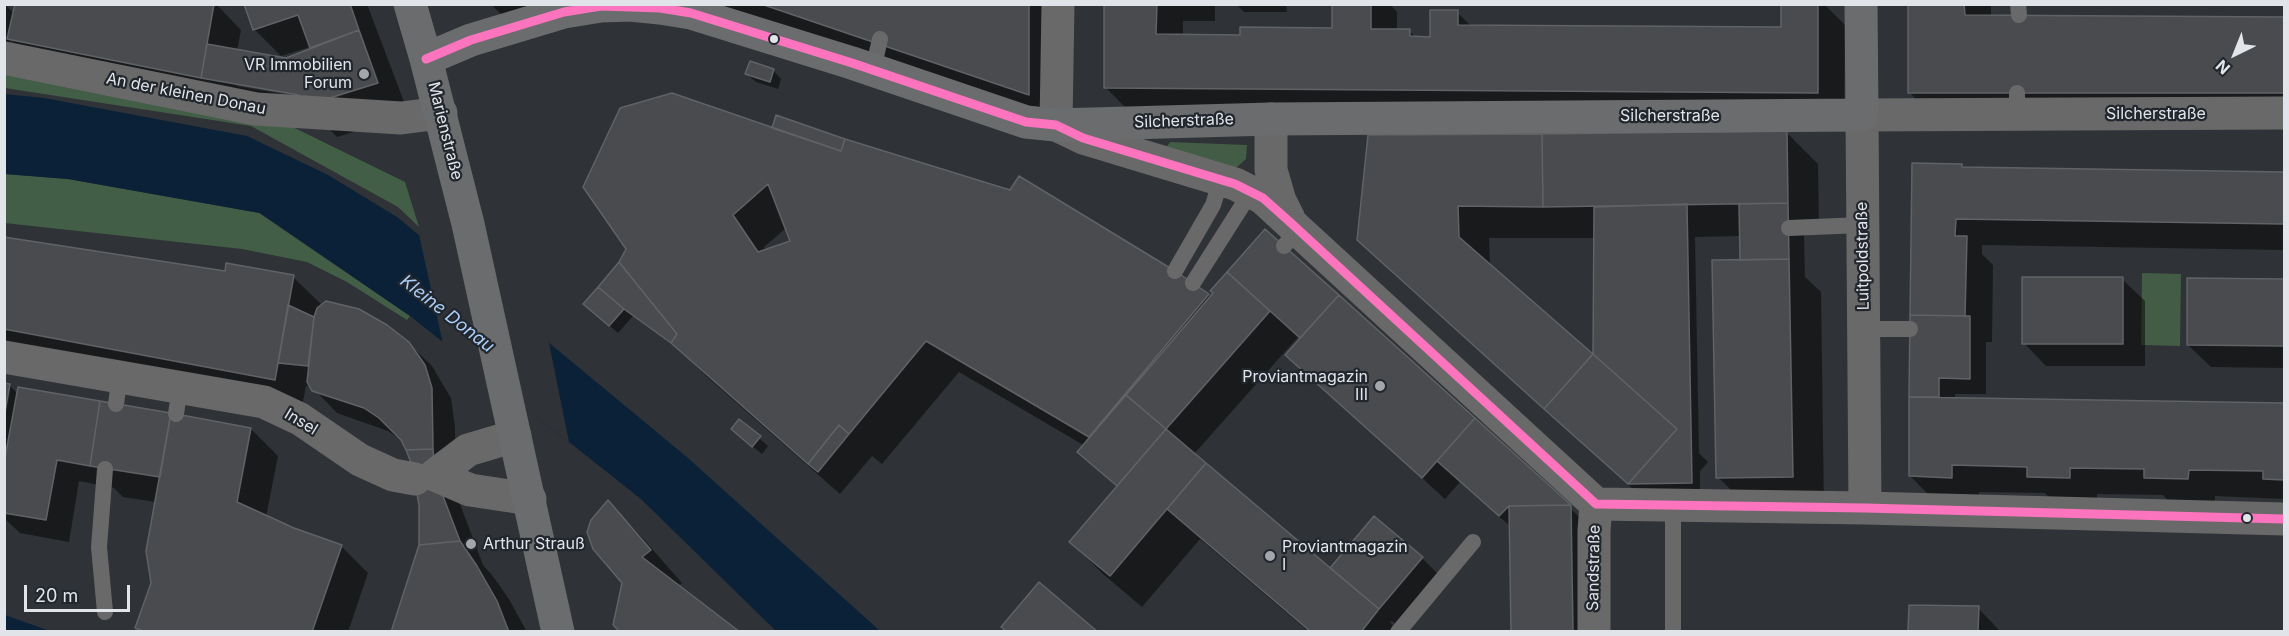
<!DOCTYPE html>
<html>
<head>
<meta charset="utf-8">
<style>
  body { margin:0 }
  #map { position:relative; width:2289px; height:636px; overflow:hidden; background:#2f3236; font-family:Inter,sans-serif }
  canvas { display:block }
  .frame { position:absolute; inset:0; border:6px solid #e1e4e9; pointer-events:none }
  .north { position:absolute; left:2205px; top:24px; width:60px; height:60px; -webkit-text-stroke:4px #22272e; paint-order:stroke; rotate:223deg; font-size:16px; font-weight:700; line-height:24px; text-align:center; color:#e1e4e9 }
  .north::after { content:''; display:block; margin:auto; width:21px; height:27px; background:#e1e4e9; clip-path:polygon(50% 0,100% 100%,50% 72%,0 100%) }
  .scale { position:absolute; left:24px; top:585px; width:106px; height:27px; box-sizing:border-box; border:3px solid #e1e4e9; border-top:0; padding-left:8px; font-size:18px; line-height:21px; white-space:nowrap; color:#e1e4e9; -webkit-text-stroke:4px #22272e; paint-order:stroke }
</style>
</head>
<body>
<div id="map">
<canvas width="2289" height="636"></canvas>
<div class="frame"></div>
<div class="north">N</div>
<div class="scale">20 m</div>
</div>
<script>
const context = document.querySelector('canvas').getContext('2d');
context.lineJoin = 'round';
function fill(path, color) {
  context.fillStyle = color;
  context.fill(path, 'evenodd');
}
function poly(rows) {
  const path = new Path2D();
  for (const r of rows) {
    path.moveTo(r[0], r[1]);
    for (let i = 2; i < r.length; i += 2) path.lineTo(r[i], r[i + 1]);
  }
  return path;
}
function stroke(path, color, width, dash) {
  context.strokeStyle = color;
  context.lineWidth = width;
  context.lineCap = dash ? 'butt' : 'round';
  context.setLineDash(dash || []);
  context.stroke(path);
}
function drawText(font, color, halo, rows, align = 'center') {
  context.font = font + ' Inter,sans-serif';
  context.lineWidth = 4.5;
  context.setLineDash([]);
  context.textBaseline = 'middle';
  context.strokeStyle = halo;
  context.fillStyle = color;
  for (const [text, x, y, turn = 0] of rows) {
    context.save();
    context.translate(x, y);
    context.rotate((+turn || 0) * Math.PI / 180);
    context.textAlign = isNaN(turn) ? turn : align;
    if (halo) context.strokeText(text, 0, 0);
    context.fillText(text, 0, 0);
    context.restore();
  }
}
const green = poly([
  [1170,142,1247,145,1246,159,1236,168,1166,148],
  [2142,273,2181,274,2180,346,2141,345]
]);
const forest = poly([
  [4,58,256,109,405,182,419,227,398,207,251,126,5,88],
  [4,174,68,179,259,213,410,316,407,320,347,282,307,262,242,249,5,223]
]);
const water = poly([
  [4,94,44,98,247,136,328,175,397,217,688,458,880,631,776,631,641,499,410,316,260,213,68,179,5,174],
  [4,615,5,615,50,631,5,631]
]);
const pier = poly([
  [418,230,548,338,569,442,443,344]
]);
const shadow = poly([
  [4,4,14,13,16,4,216,4,241,30,237,51,286,59,313,49,310,47,281,56,254,29,245,4,367,4,409,115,337,137,325,125,36,66,11,41,8,56,4,55],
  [237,83,307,95,306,98,237,86],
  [491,4,569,4,516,30],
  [711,4,1056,4,1055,121],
  [1105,4,1215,4,1215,21,1183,21,1183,36,1241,37,1334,29,1334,4,1390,4,1397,12,1397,30,1409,31,1417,38,1432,38,1457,12,1472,27,1782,29,1782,4,1824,4,1845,25,1844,120,1132,114,1105,87],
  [1236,4,1286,4,1287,12,1244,12],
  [1909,4,1991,4,1991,17,2284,20,2284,120,1937,120,1910,93],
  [773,70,781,79,778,89,756,82,747,74],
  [621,109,1208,295,1211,298,1215,293,1212,291,1265,231,1474,419,1602,538,1604,632,1512,632,1511,527,1460,482,1445,499,1287,355,1301,340,1298,337,1194,454,1336,574,1422,558,1438,574,1396,625,1392,621,1390,622,1399,632,1309,632,1200,539,1142,607,1103,574,1071,542,1118,487,1080,452,1085,446,959,372,882,464,872,456,840,494,705,375,681,351,633,316,618,333,593,312,627,249],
  [786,228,792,242,766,251,764,247],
  [1787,133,1818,164,1819,234,1804,235,1805,277,1821,292,1824,508,1750,509,1718,477,1744,261,1741,236,1695,237,1699,453,1708,462,1700,471,1700,491,1661,514,1391,272,1359,240,1369,137],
  [1489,238,1595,238,1605,367,1490,266],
  [1961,165,1964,169,2284,174,2284,250,1982,245,1982,254,1993,265,1992,342,1986,342,1986,394,1955,394,1955,399,2284,404,2284,499,2215,496,2215,506,2172,505,2163,495,2097,494,2097,504,2055,503,2045,493,1979,492,1979,504,1937,503,1910,476,1911,315],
  [4,239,226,272,293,277,322,305,327,302,334,303,358,311,408,343,432,366,451,398,455,427,455,473,458,499,483,565,492,575,509,599,527,632,393,632,421,546,420,504,414,465,404,442,388,431,337,413,311,386,306,386,302,406,4,345],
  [2122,279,2145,301,2145,366,2046,366,2024,343],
  [2188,280,2284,280,2284,368,2211,367,2188,345],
  [4,385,10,386,18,394,251,429,278,456,266,517,341,546,368,573,348,632,141,632,137,627,153,583,156,502,123,497,114,488,79,481,69,542,20,533,4,518],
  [739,421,768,446,762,454,741,437],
  [608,502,639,534,682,583,678,586,624,583],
  [1978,608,2001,632,1910,632]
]);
const building = poly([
  [15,4,214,4,201,78,7,39,15,4],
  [244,4,350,4,359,30,310,48,298,15,253,30,244,4],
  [761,4,1029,4,1029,95,761,4],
  [1104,4,1157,4,1156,34,1240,35,1240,27,1332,28,1332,4,1371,4,1371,29,1410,29,1410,36,1430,37,1430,10,1458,10,1458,25,1781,27,1781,4,1818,4,1818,93,1104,88,1104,4],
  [1908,4,1964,4,1965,15,2284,17,2284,93,1908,93,1908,4],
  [359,30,378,83,304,106,299,95,201,78,207,44,286,58,359,30],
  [750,61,774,69,770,82,745,74,750,61],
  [672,93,841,151,845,139,1010,190,1019,176,1175,271,1209,294,1089,437,926,341,849,434,839,425,808,464,671,343,677,334,619,262,626,249,583,187,620,108,672,93],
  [768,184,790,241,758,252,733,215,768,184],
  [776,115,845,139,841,151,772,128,776,115],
  [1787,131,1788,203,1543,207,1542,134,1787,131],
  [1542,134,1543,207,1458,206,1459,237,1593,354,1544,409,1357,240,1368,135,1542,134],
  [1912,163,1962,164,1962,167,2284,172,2284,224,1956,219,1955,236,1967,236,1965,316,1910,315,1912,163],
  [1788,203,1789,259,1740,260,1739,204,1788,203],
  [1687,204,1692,483,1628,484,1677,429,1593,354,1594,207,1687,204],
  [1265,229,1339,295,1300,338,1227,272,1265,229],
  [4,237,225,271,226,263,294,275,275,380,4,329,4,237],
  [1789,259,1793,477,1716,478,1712,260,1789,259],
  [619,262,677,334,671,343,624,309,598,287,619,262],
  [1227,272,1270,311,1166,429,1126,395,1213,293,1210,291,1227,272],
  [2022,277,2123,277,2123,344,2022,344,2022,277],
  [2187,278,2284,279,2284,346,2187,345,2187,278],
  [598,287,624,309,609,326,583,304,598,287],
  [1339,295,1475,418,1422,478,1285,355,1339,295],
  [326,301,359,309,387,325,409,342,425,365,432,388,433,449,406,450,401,440,379,418,364,408,312,391,307,382,314,317,317,308,326,301],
  [288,305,314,317,308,366,278,363,288,305],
  [1910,315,1970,316,1970,379,1939,378,1939,397,1909,397,1910,315],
  [1593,354,1677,429,1628,484,1544,409,1593,354],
  [4,383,10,384,4,418,4,383],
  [18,387,100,401,90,466,57,460,46,520,4,513,4,463,18,387],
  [1126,395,1166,429,1117,486,1077,452,1126,395],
  [1909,397,2284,403,2284,480,2263,479,2263,471,2189,470,2188,479,2144,478,2144,469,2070,468,2070,478,2027,477,2027,467,1952,465,1952,478,1909,476,1909,397],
  [100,401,171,413,160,477,90,466,100,401],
  [171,413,251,428,237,502,294,528,342,545,312,632,145,632,135,628,151,583,146,551,171,413],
  [1475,418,1571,505,1509,506,1499,516,1437,461,1475,418],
  [739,419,761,436,752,447,731,429,739,419],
  [839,425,849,434,818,472,808,464,839,425],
  [1166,429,1206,463,1110,576,1069,542,1166,429],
  [433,449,435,475,460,541,419,545,419,505,412,465,406,450,433,449],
  [1206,463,1379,609,1361,632,1311,632,1167,509,1206,463],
  [608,500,651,550,642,557,740,632,620,632,613,625,622,583,593,549,587,532,591,520,608,500],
  [1571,505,1573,632,1511,632,1509,506,1571,505],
  [1374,516,1423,557,1379,609,1330,568,1374,516],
  [460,541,477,566,497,601,509,632,391,632,419,545,460,541],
  [1039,582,1098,632,1007,632,1001,627,1039,582],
  [1909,605,1979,606,1978,632,1908,632,1909,605]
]);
const lane = poly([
  [2018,4,2019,15],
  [873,70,880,39],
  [2017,115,2017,93],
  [1789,228,1862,225],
  [1284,246,1298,230],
  [1175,271,1213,205,1221,179],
  [1193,283,1254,187],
  [1864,329,1910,329],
  [116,404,120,375],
  [176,414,180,386],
  [1673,506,1673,632],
  [105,612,99,547,105,469],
  [1398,632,1473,542]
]);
const street = poly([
  [1058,4,1056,125,1083,138,1235,184,1263,198,1596,504,1865,508,2284,519],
  [4,58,256,109,401,118,441,113],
  [1271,119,1271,170,1280,201,1289,219],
  [4,357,264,402,300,419,360,460,393,475,415,479],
  [515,436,468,450,435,475,470,490,530,499],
  [1865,508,1862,115,2284,113],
  [1594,632,1594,531,1596,504]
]);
const secondary = poly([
  [410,4,426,59,468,224,558,632],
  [426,59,471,40,564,12,601,6,630,5,660,8,691,13,852,63,1026,122,1056,125,1271,119,1862,115,1861,4]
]);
const bus1 = poly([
  [426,59,471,40,564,12,601,6,660,8,691,13,852,63,1026,122,1056,125,1083,138,1235,184,1263,198,1291,223,1596,504,1865,508,2284,519]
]);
const markers = [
  [774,39,5,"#e1e4e9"],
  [364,74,6,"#a3a6aa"],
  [1380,386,6,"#a3a6aa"],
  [2247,518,5,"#e1e4e9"],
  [471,544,6,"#a3a6aa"],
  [1270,556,6,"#a3a6aa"]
];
const poiNames = [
  ["VR Immobilien",352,65],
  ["Forum",352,83],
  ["Proviantmagazin",1368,377],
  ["III",1368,395],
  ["Arthur Strauß",483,544,"left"],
  ["Proviantmagazin",1282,547,"left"],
  ["I",1282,565,"left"]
];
const streetNames = [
  ["An der kleinen Donau",186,94,11],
  ["Silcherstraße",2156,114],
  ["Silcherstraße",1670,116],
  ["Silcherstraße",1184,121,-2],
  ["Marienstraße",445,131,76],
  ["Luitpoldstraße",1863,256,-91],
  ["Insel",301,422,31],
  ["Sandstraße",1594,568,-89]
];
const waterNames = [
  ["Kleine Donau",447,314,38]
];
fill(green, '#425c46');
fill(forest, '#435e47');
fill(water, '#0a2138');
fill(pier, '#2f3236');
fill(shadow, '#0007');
fill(building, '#494b4e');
stroke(building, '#606366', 1.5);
stroke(lane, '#6a6969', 16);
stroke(street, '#6a6969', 33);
stroke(secondary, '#6b6c6d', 33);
stroke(bus1, '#fc73be', 9);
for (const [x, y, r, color] of markers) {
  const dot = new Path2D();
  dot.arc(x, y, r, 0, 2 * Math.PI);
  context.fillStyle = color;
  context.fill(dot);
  stroke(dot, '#22272e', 2);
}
drawText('16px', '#e1e4e9', '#22272e', poiNames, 'right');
drawText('16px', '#e1e4e9', '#22272e', streetNames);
drawText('italic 18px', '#a9cef7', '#22272e', waterNames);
</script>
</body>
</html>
